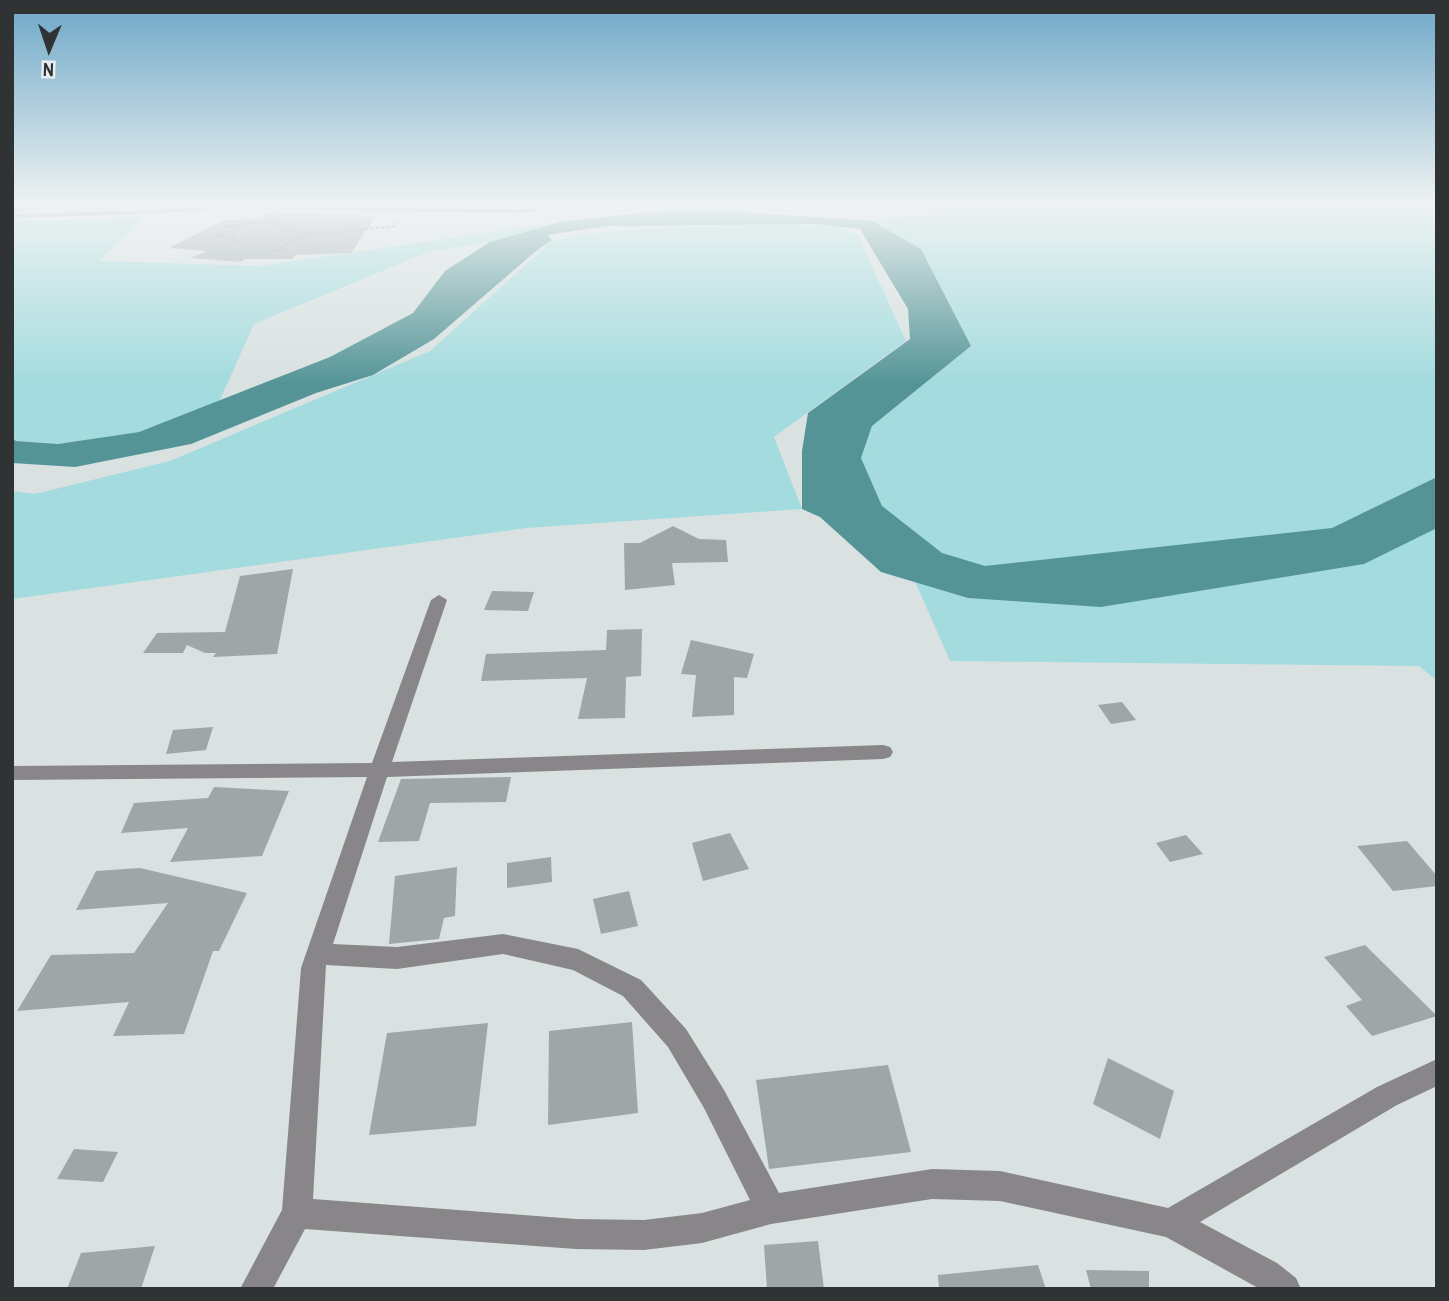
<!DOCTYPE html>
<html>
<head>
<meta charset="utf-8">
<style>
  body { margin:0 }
  #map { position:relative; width:1449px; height:1301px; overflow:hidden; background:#d9e1e1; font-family:"Archivo Narrow",sans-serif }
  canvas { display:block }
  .frame { position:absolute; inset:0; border:14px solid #303333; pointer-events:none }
  .north { position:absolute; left:14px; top:14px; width:70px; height:70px; -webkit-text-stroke:5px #e6eeef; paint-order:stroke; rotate:182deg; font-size:19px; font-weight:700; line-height:28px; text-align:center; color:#303333 }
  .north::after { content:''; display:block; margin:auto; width:24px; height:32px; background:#303333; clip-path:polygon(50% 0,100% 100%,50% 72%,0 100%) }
</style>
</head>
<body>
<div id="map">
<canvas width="1449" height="1301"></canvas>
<div class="frame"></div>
<div class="north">N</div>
</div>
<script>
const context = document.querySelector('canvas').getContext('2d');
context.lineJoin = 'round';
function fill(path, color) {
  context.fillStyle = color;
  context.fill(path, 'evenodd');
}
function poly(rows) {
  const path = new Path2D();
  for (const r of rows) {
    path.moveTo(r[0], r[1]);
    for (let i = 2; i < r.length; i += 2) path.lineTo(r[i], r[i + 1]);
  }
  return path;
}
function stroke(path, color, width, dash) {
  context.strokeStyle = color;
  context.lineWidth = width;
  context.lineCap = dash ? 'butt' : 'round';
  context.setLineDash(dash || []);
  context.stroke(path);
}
const green = poly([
  [12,202,193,202,170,210,12,211],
  [954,202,1437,202,1432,217,1437,218,1437,681,1419,666,950,661,861,458,872,426,971,346,921,249,872,221,948,210],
  [145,217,99,261,260,266,560,222,490,242,428,252,254,324,219,402,139,432,59,444,17,441,12,434,12,222],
  [729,225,827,225,857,234,906,341,774,437,802,509,526,528,12,599,12,491,35,494,170,461,430,351,551,242,590,233]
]);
const water = poly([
  [712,210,872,221,921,249,971,346,872,426,861,458,882,506,942,553,985,566,1332,528,1437,477,1437,528,1364,564,1101,607,968,598,881,572,820,517,802,509,802,451,808,413,910,339,908,309,860,229,815,224,606,226,548,235,552,240,536,251,434,339,373,375,316,393,191,444,75,467,12,463,12,437,16,441,58,444,139,432,330,357,413,313,445,271,490,242,560,222,639,213]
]);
const stream = poly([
  [12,212,44,202]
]);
const building = poly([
  [300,202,382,202,377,205,296,204],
  [268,212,364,214,359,217,376,216,351,253,296,255,292,259,245,259,241,262,191,258,206,251,169,248,224,220,256,219],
  [673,526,699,539,726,540,728,562,672,563,675,585,625,590,624,543,640,543],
  [293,569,277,654,213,657,216,653,205,653,187,645,183,653,143,653,157,633,225,632,240,576],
  [492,591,534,592,528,611,484,610],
  [642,629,641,676,626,677,625,718,578,719,587,678,481,681,486,654,606,650,607,630],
  [691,640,754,654,747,678,734,677,734,715,692,717,696,675,681,674],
  [1122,702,1136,720,1111,724,1098,705],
  [213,727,206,750,166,754,173,730],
  [511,777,506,802,430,803,419,841,378,842,401,779],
  [214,787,289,791,262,856,170,862,188,828,121,833,134,803,208,798],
  [730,833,749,869,703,881,692,843],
  [1186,835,1203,854,1170,862,1156,843],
  [1407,841,1437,876,1437,886,1393,891,1357,846],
  [551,857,552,882,507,888,507,863],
  [457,867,455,916,444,918,439,939,389,944,395,876],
  [140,868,247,893,219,951,213,951,184,1034,113,1036,129,1002,17,1011,51,955,134,953,168,903,76,910,96,871],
  [629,891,638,926,601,934,593,899],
  [1365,945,1437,1016,1372,1036,1346,1006,1362,1000,1324,957],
  [632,1022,638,1113,548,1125,549,1031],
  [488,1023,476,1126,369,1135,387,1033],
  [1108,1058,1174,1091,1160,1139,1093,1104],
  [888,1065,911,1152,769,1169,756,1080],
  [74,1149,118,1152,103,1182,57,1179],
  [818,1241,824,1289,767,1289,764,1245],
  [155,1246,141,1289,67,1289,81,1253],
  [1038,1265,1046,1289,939,1289,938,1275],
  [1086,1270,1149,1271,1149,1289,1091,1289]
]);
const path = poly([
  [881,204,959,211],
  [243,223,274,224,289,231,309,232],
  [244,225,223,227,219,236,235,238,235,242,248,247],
  [276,252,300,236,395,226,397,223]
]);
const minor = poly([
  [539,202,547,202,537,211,520,213,217,209,151,214,12,218,12,214,151,210,231,203,234,206,520,209,532,207,539,202],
  [843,202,871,202,872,203,868,205,843,202],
  [439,595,447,600,392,762,883,745,890,747,893,752,890,757,883,759,387,777,333,944,397,947,503,934,578,949,641,980,686,1029,724,1090,779,1193,932,1169,1000,1171,1168,1208,1377,1087,1437,1059,1437,1086,1397,1105,1200,1222,1277,1263,1296,1278,1301,1289,1260,1289,1166,1237,1000,1201,932,1199,771,1224,702,1243,644,1250,576,1249,305,1229,273,1289,240,1289,282,1210,301,968,367,777,12,780,12,766,372,763,431,600,439,595],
  [503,954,573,970,623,996,668,1047,704,1108,750,1200,702,1213,644,1220,576,1219,313,1199,326,965,397,969,503,954]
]);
fill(green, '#a3dbde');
fill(water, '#549497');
stroke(stream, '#549497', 3.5);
fill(building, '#9fa6a6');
stroke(path, '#848989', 2, [3.5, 2]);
fill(minor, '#888688');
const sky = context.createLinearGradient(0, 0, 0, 384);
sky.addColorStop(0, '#6da7c8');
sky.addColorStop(0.53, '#eef2f2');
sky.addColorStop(1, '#eef2f200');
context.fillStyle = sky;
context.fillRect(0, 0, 1449, 384);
</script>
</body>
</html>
